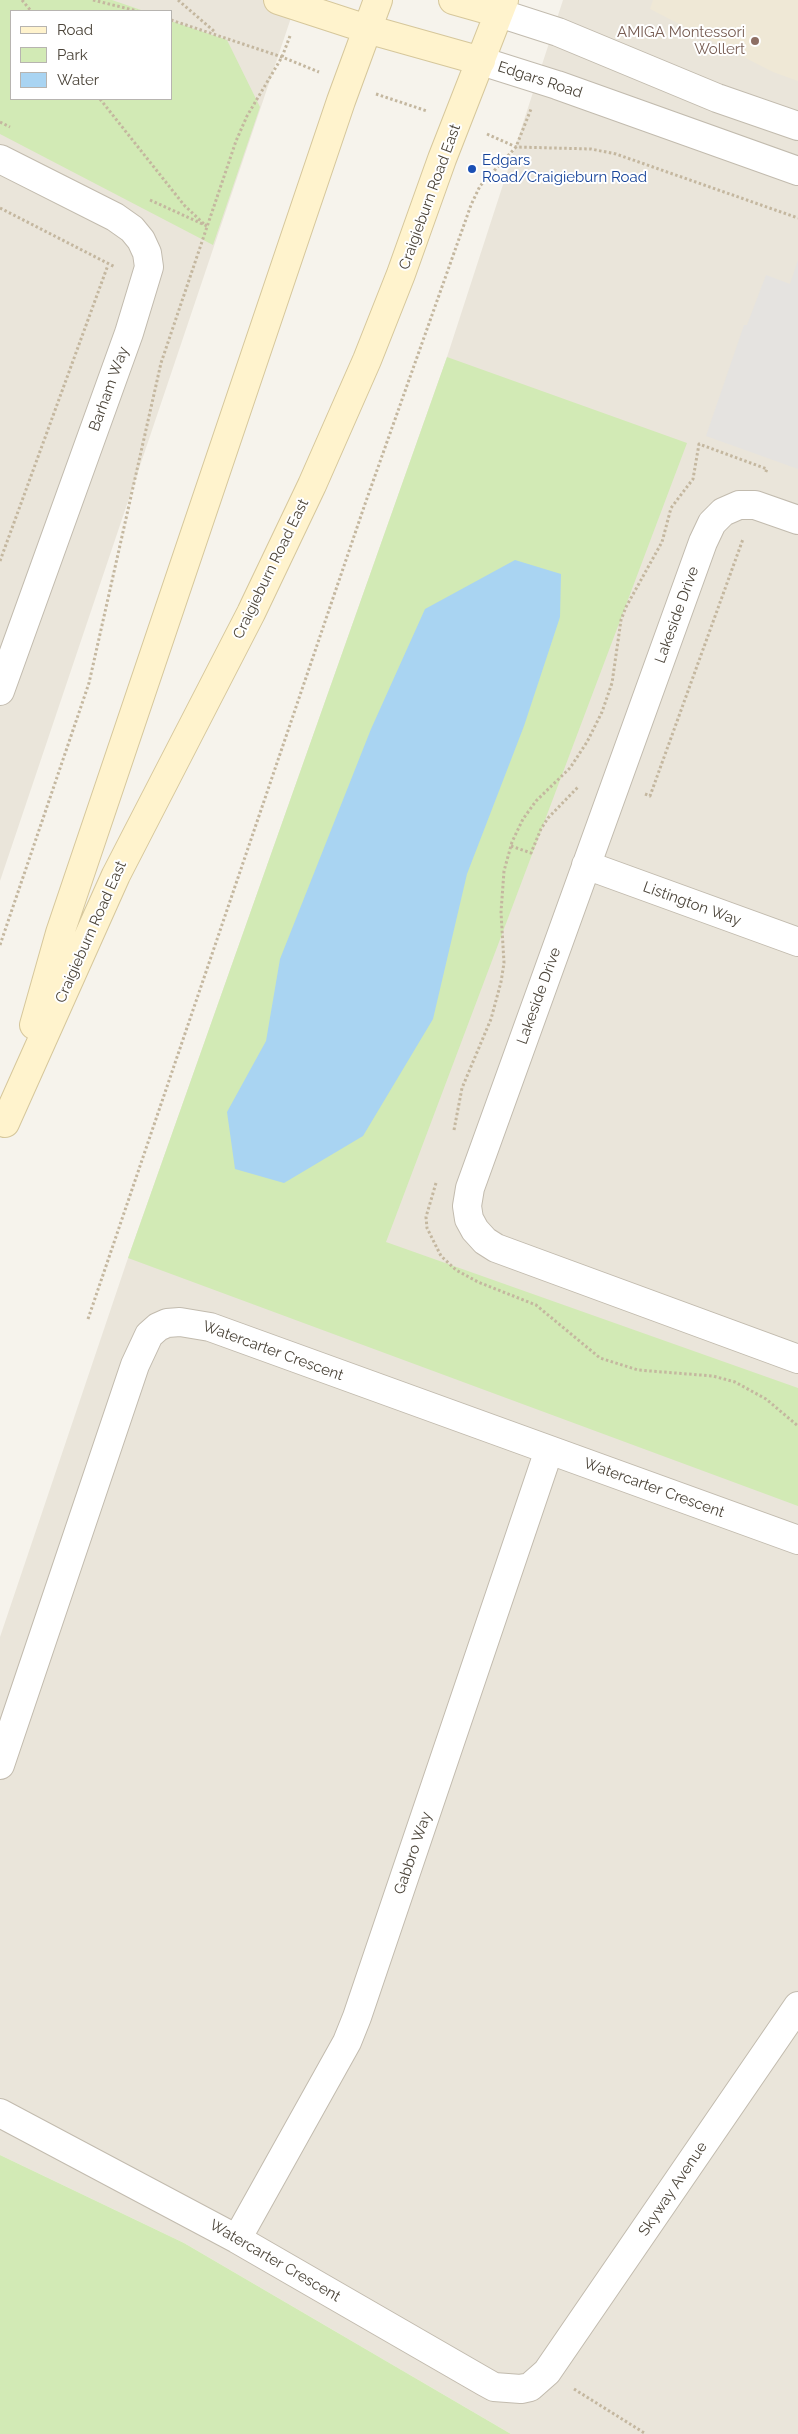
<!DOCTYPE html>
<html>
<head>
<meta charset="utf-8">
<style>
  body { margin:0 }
  #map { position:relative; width:798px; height:2434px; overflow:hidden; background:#f6f3ec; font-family:Raleway,sans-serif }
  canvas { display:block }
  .legend { position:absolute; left:10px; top:10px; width:162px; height:90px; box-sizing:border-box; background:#fff; border:1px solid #b7b4b0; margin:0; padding:6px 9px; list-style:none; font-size:15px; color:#4b4439 }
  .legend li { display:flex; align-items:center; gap:10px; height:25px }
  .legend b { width:25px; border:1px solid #b7b4b0 }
</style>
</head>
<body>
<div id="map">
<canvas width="798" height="2434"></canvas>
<ul class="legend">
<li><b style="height:6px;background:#fff3cd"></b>Road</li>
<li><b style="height:14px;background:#d2eab5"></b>Park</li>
<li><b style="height:14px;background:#a9d4f2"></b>Water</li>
</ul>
</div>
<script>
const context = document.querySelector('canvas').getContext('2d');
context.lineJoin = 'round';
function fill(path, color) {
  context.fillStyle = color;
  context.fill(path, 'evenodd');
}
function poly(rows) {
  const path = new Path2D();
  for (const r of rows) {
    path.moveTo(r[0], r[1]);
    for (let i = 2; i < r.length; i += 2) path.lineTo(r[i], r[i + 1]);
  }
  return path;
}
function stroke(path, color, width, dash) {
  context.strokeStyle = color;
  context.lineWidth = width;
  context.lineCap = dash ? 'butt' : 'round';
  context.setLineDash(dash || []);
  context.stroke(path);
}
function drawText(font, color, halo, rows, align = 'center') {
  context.font = font + ' Raleway,sans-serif';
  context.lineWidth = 4;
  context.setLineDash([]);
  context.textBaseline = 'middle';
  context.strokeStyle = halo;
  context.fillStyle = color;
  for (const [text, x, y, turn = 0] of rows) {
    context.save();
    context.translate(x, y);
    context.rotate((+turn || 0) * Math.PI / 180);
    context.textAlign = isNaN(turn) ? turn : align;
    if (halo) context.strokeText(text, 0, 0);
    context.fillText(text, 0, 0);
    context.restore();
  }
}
const residential = poly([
  [0,0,297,0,0,881],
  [11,11,171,11,171,99,11,99],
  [563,0,798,0,798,2434,511,2434,184,2243,0,2155,0,1637,128,1258,447,357]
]);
const education = poly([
  [653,0,798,0,798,81,773,72,650,9]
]);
const green = poly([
  [0,0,112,0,144,11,11,11,11,99,171,99,171,21,227,40,260,107,213,245,0,134],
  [447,357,687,443,386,1242,798,1388,798,1506,128,1258],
  [0,2155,184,2243,511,2434,0,2434]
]);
const parking = poly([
  [798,260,798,469,706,436,744,325,747,325,766,275,790,284]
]);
const water = poly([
  [515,560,561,574,560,617,524,726,467,874,433,1019,363,1136,284,1183,235,1169,227,1112,266,1041,280,959,371,729,425,609]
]);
const path = poly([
  [22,0,31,11],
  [93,0,137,11],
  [178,0,215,32],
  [171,20,282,57,319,72],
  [376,94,427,111],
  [100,99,184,205,205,225],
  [0,122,10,127],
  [487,134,516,147,591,149,616,154,798,218],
  [150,200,207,226],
  [0,208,115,267],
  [0,561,108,265],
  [645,794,650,796,743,539],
  [511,846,531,853,541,829,548,818,579,786],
  [0,945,89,683,161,363,236,141,247,116,282,57,290,36],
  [454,1130,462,1088,491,1019,501,982,504,963,501,912,504,871,512,842,523,819,536,801,570,768,587,742,602,712,612,683,621,620,626,607,662,542,671,508,693,479,699,444,767,469,765,474],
  [436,1183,426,1217,427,1228,441,1256,456,1270,478,1282,536,1305,600,1358,638,1370,713,1376,735,1382,766,1399,798,1426],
  [88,1319,365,504,471,205,480,186,516,147,531,109],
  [574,2389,646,2434]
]);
const minor = poly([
  [0,159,115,217,132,229,141,240,147,253,149,267,129,333,0,691],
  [798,520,755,505,739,505,723,512,712,523,703,542,470,1188,467,1206,469,1219,475,1230,485,1241,496,1248,798,1359],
  [586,865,798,942],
  [0,1765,135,1365,149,1335,158,1327,167,1323,180,1322,210,1327,798,1540],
  [0,2113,237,2239,485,2382,494,2387,521,2389,530,2387,547,2372,798,2006],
  [237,2239,347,2042,357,2017,549,1450]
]);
const tertiary = poly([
  [499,13,558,32,717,98,798,126],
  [481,61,557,85,798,171]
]);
const secondary = poly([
  [278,0,367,29,481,61],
  [453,0,499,13],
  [34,1025,60,933,341,101,378,0],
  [5,1123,116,875,251,613,312,485,367,360,401,274,442,159,504,0]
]);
const markers = [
  [755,41,5,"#8d6e63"],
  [472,169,5,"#1a4fb4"]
];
const educationNames = [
  ["AMIGA Montessori",745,32],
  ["Wollert",745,49]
];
const streetNames = [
  ["Edgars Road",540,80,18],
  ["Craigieburn Road East",430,197,-70],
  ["Barham Way",109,389,-70],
  ["Craigieburn Road East",271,569,-64],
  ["Lakeside Drive",677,615,-70],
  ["Listington Way",692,904,20],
  ["Craigieburn Road East",91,932,-66],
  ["Lakeside Drive",539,996,-70],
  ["Watercarter Crescent",273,1351,20],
  ["Watercarter Crescent",654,1488,20],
  ["Gabbro Way",413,1853,-71],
  ["Skyway Avenue",673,2189,-56],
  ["Watercarter Crescent",275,2261,30]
];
const transitNames = [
  ["Edgars",482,160],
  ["Road/Craigieburn Road",482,177]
];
fill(residential, '#eae5da');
fill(education, '#efe8d6');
fill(green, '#d2eab5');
fill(parking, '#e5e3e0');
fill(water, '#a9d4f2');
stroke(minor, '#c2bbae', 30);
stroke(tertiary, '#c2bbae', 30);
stroke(secondary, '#d6c79b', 30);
stroke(path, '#c4b79f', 3, [2.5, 2.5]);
stroke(minor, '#fff', 28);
stroke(tertiary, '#fff', 28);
stroke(secondary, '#fff3cd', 28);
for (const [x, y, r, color] of markers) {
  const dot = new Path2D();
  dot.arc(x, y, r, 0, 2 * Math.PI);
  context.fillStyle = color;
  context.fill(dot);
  stroke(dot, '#fff', 2);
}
drawText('15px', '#785e54', '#fff', educationNames, 'right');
drawText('15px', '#4b4439', '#fff', streetNames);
drawText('15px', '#164399', '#fff', transitNames, 'left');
</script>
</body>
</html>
